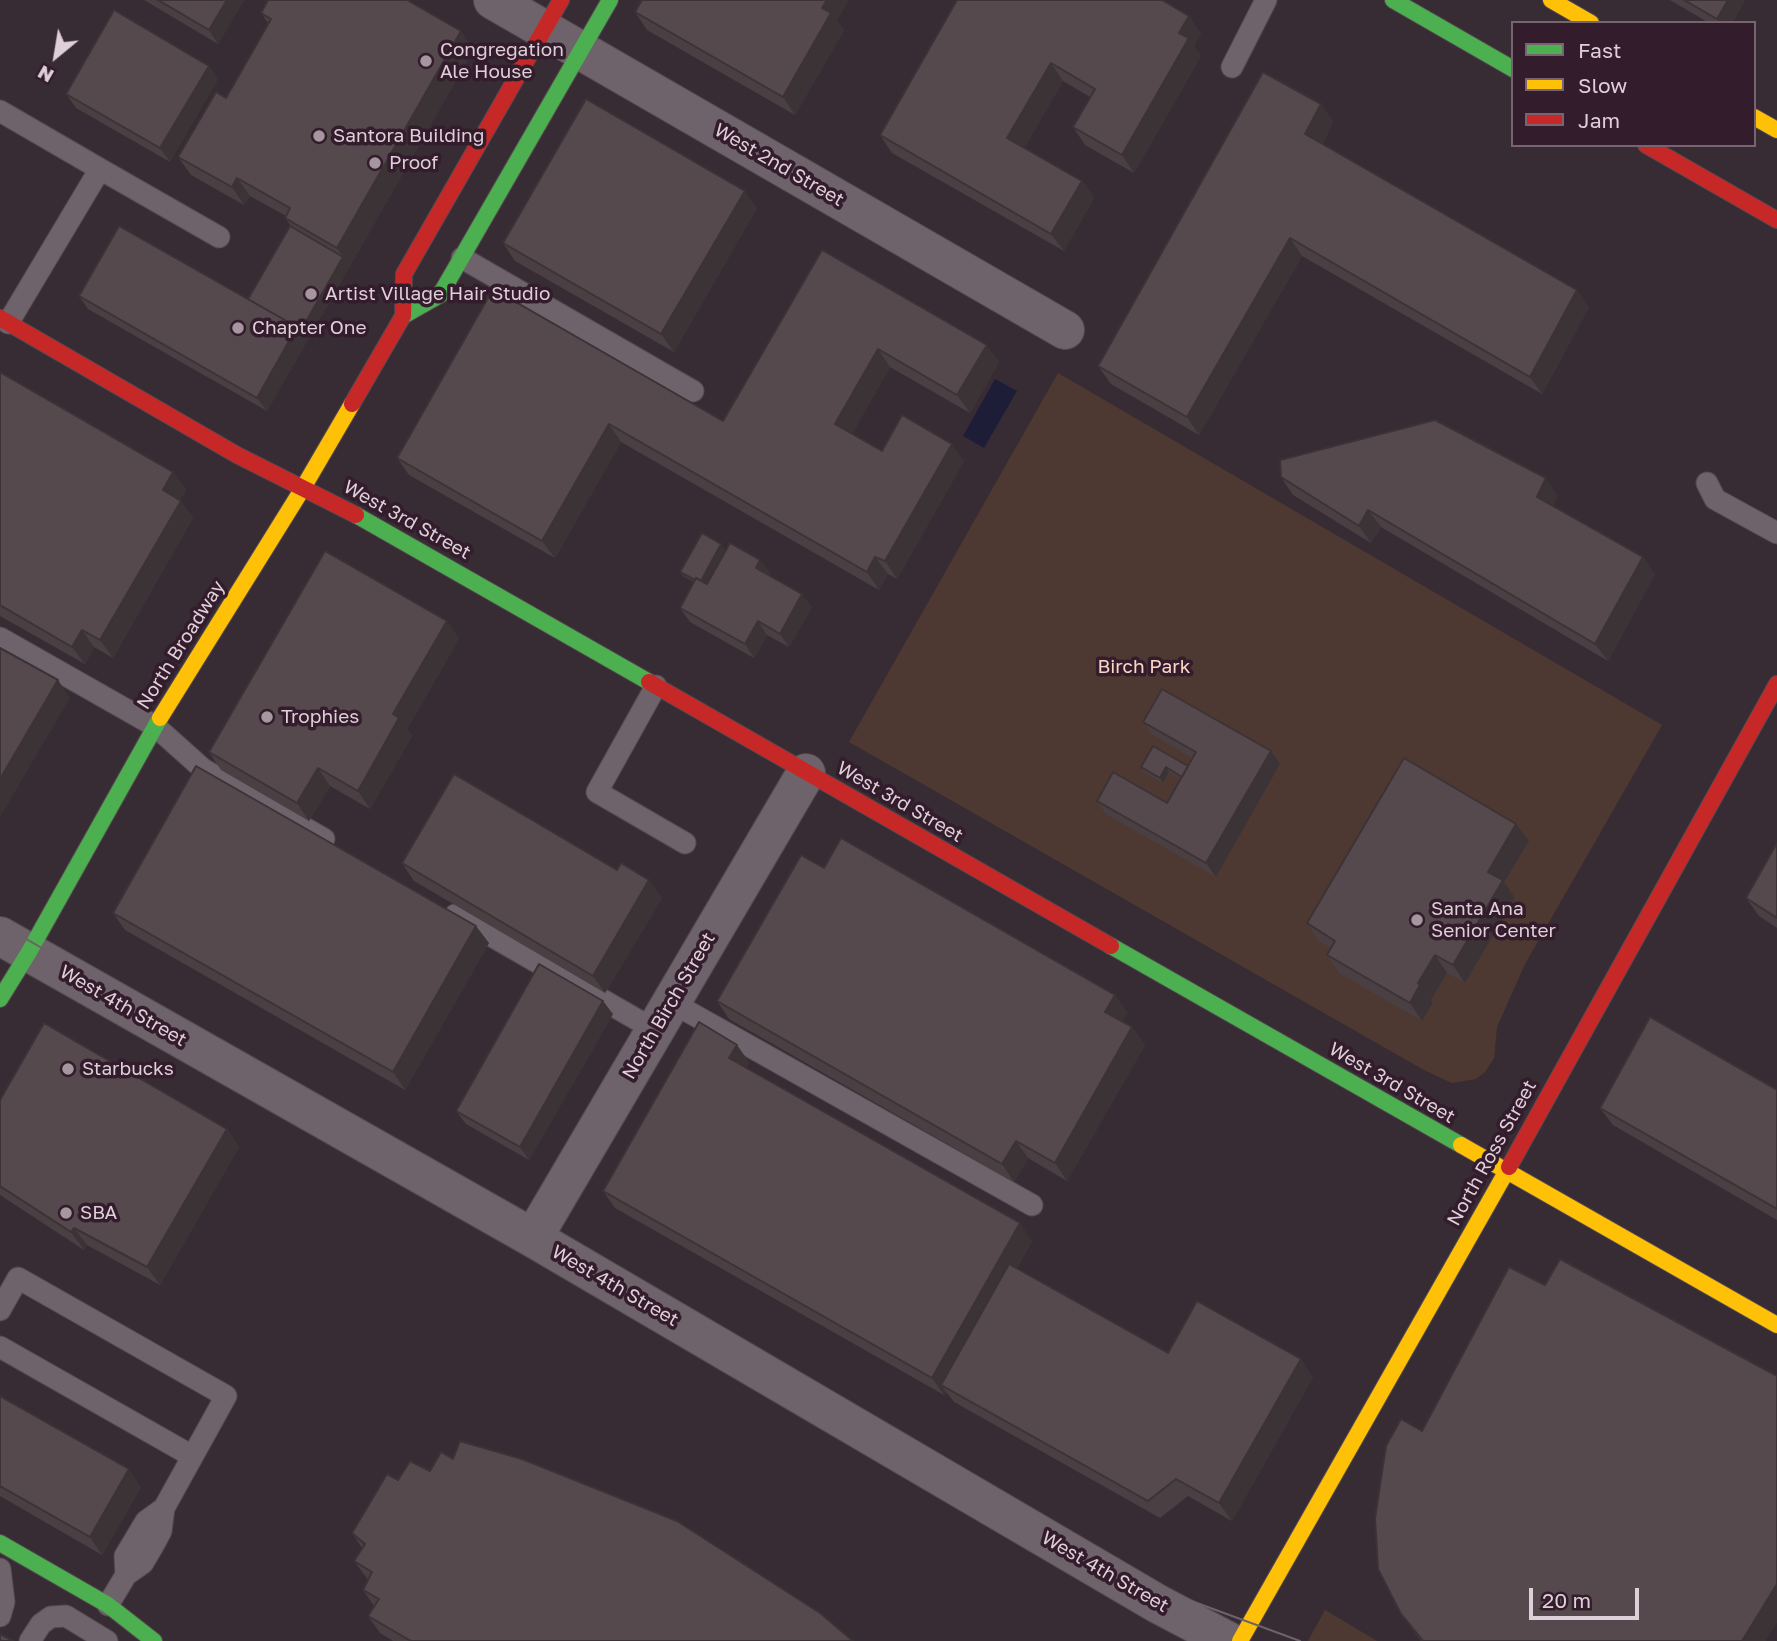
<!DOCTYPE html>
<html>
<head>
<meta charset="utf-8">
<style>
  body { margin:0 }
  #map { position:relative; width:1777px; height:1641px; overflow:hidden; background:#382c34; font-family:"Golos Text",sans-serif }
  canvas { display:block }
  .legend { position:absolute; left:1511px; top:21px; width:245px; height:126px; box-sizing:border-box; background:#331c2b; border:2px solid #786470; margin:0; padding:9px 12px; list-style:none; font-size:21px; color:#dfcfd8 }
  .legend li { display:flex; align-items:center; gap:14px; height:35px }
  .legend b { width:35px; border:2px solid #786470 }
  .north { position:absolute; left:21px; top:21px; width:70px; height:70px; -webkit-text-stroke:5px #331c2b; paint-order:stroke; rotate:210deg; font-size:19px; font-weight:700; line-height:28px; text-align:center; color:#dfcfd8 }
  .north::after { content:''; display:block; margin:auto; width:24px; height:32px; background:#dfcfd8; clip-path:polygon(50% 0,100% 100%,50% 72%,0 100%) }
  .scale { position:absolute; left:1529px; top:1588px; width:110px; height:32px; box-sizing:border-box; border:4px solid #dfcfd8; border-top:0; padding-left:9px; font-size:21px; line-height:24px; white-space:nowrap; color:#dfcfd8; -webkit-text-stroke:5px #331c2b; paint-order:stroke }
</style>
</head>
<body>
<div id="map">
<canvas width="1777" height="1641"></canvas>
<ul class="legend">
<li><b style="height:9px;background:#4caf50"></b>Fast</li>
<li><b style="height:9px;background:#ffc107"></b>Slow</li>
<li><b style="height:9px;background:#c62828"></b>Jam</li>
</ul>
<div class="north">N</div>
<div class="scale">20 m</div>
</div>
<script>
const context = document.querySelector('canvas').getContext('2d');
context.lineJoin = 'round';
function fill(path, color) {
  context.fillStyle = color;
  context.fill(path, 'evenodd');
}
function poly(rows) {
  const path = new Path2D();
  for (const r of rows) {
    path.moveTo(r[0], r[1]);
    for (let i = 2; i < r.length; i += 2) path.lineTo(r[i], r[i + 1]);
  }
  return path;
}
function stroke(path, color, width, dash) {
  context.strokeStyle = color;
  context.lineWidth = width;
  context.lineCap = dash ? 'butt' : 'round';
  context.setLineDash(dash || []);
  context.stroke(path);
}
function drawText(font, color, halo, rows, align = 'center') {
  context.font = font + ' "Golos Text",sans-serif';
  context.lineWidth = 7;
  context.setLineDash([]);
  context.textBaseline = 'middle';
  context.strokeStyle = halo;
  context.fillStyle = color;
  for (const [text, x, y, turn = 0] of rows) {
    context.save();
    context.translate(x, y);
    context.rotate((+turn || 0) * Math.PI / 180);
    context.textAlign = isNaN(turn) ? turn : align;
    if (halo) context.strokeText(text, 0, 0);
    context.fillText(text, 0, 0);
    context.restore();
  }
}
const green = poly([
  [1058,373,1662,725,1525,964,1497,1027,1494,1058,1485,1072,1476,1079,1452,1083,1424,1070,849,742],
  [1325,1610,1377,1641,1308,1641]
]);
const water = poly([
  [995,379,1017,391,984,448,963,436]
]);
const lane = poly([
  [1232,67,1266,0],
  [0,111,100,169,8,323],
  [100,169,219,237],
  [462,258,693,391],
  [1707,483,1715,499,1777,533],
  [0,638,155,726,203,769,324,839],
  [656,686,597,792,685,843],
  [455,915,655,1030],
  [671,1002,1032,1205],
  [0,1310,18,1278,226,1396,164,1508,161,1531,153,1546,143,1563,126,1575,108,1605],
  [0,1347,192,1456],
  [0,1569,4,1602,0,1616],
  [126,1575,125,1556,146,1521,164,1508],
  [30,1641,41,1624,51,1617,66,1616,107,1641]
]);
const street = poly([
  [493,0,1065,330],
  [0,936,533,1238,1158,1604,1228,1641],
  [533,1238,806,773]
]);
const fast = poly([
  [1393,0,1513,69],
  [403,316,440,295,610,0],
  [356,515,649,682],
  [1111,946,1461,1145],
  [0,999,29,952,160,718],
  [0,1543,108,1605,154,1641]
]);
const slow = poly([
  [1551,0,1591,23],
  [1754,117,1777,130],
  [160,718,303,488,352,404],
  [1461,1145,1777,1325],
  [1240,1641,1509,1167]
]);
const jam = poly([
  [1646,145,1777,220],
  [0,318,237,455,356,515],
  [352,404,403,316,404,274,561,0],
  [649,682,1111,946],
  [1509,1167,1777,684]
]);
const tram = poly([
  [0,924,1129,1568,1186,1599,1300,1641]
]);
const wall = poly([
  [144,0,244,0,218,44],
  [957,0,1201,33,1194,46,1201,56,1134,173,1085,145,1073,127,1090,97,1063,81,1024,148,1082,181,1094,198,1064,251,892,153,880,135],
  [1670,0,1745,0,1732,23,1709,23],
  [635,12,837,21,844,30,795,115,647,30],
  [261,13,474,49,267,411,88,309,79,296,248,299,291,226,285,218,286,216,250,196,244,205,191,175,178,157,226,98,268,23],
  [218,79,170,162,76,108,66,94],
  [1321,104,1333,122,1322,144,1577,290,1589,307,1542,394,1302,256,1199,435,1111,384,1098,366],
  [757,208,674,352,515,261,503,243],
  [822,250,999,362,970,413,890,367,852,434,882,451,964,461,897,579,888,574,879,590,621,442,555,558,409,475,397,458,493,289,723,421],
  [0,372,173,472,186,490,180,500,193,518,113,658,94,647,85,664,0,616],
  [1281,477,1558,496,1553,506,1643,557,1655,574,1608,661,1381,527,1371,543,1293,495],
  [725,549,706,583,707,584,760,560,770,573,769,575,812,607,789,647,767,635,754,658,690,622,680,608,694,582,683,576,680,572],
  [447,621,459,639,407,729,412,736,370,809,330,786,309,821,221,770,209,752],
  [1143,722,1271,751,1280,764,1216,877,1106,814,1097,801,1167,803,1181,779,1169,772,1163,783,1144,772,1141,767,1188,766,1192,758,1153,735],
  [1529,841,1504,882,1515,898,1465,983,1447,973,1431,1000,1433,1003,1422,1021,1339,973,1327,955,1331,948,1319,941,1307,923],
  [1777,843,1777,928,1759,916,1746,898],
  [402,863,617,870,662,898,605,993,414,881],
  [113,913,489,943,405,1090,125,930],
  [1115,995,1127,1013,1122,1022,1132,1027,1145,1045,1067,1181,1028,1158,1014,1182,729,1019,717,1001],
  [613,1014,529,1160,466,1124,456,1111],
  [749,1062,746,1068,1032,1241,1017,1268,1168,1353,1313,1377,1232,1521,1188,1496,1160,1518,954,1402,946,1392,944,1395,615,1208,603,1191],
  [1777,1090,1777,1220,1613,1125,1600,1108],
  [0,1100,227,1129,239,1147,160,1285,87,1245,84,1250,0,1195],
  [1545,1285,1777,1376,1777,1622,1765,1641,1421,1641,1401,1614,1422,1431],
  [0,1396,141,1487,102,1555,0,1496],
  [453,1459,853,1641,393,1641,380,1633,368,1616,374,1606,363,1590,368,1580,354,1561,362,1548,352,1533,398,1480,430,1471]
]);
const shadedWall = poly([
  [227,0,244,0,218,44,209,30],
  [827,0,849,0,837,21,844,30,795,115,783,97],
  [1728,0,1745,0,1732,23,1719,23,1717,19],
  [1189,16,1201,33,1194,46,1201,56,1134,173,1122,155,1179,33],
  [461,31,474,49,267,411,257,398,297,327,343,257,337,248],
  [1051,63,1063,81,1020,156,1007,138],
  [209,66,218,79,170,162,160,148],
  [1321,104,1333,122,1317,152,1305,134],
  [237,178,250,196,244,205,232,187],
  [1082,181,1094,198,1064,251,1051,234],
  [745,191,757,208,674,352,661,334],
  [1290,238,1302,256,1199,435,1187,417],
  [1577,290,1589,307,1542,394,1530,377],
  [987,345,999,362,970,413,957,395],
  [878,349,890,367,848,442,835,424],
  [609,424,621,442,555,558,542,541],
  [952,444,964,461,897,579,885,561],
  [173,472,186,490,175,508,163,490],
  [1546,478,1558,496,1549,515,1537,497],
  [181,501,193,518,113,658,100,640],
  [1368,510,1381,527,1371,543,1359,526],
  [721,544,725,549,704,587,700,583],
  [875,557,888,574,879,590,867,572],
  [1643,557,1655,574,1608,661,1595,644],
  [760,560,770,573,765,581,756,568],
  [802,594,812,607,789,647,780,634],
  [447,621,459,639,407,729,412,736,370,809,358,791,393,714],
  [758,621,767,635,754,658,745,644],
  [82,630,94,647,85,664,72,647],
  [58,680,70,698,0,817,0,779],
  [1271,751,1280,764,1216,877,1206,863],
  [1166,767,1169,772,1163,783,1160,778],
  [318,768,330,786,309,821,297,803],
  [1516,824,1529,841,1504,882,1515,898,1465,983,1453,965,1488,872],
  [649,880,662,898,605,993,593,976],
  [476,926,489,943,405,1090,393,1072],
  [1435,955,1447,973,1431,1000,1433,1003,1422,1021,1410,1003,1418,983],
  [1115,995,1127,1013,1118,1030,1105,1012],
  [603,1001,613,1014,529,1160,520,1147],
  [1132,1027,1145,1045,1067,1181,1055,1163],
  [737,1045,749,1062,742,1076,729,1058],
  [227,1129,239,1147,160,1285,147,1267],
  [1016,1141,1028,1158,1014,1182,1002,1164],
  [1020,1223,1032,1241,948,1389,941,1385,946,1392,944,1395,932,1378],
  [74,1228,87,1245,84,1250,71,1232],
  [1301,1359,1313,1377,1232,1521,1219,1503],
  [129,1469,141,1487,102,1555,90,1537],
  [1777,1584,1777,1622,1765,1641,1742,1641]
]);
const building = poly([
  [158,0,227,0,209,30,158,0],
  [268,0,407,0,461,31,337,248,285,218,290,208,237,178,232,187,178,157,216,92,226,98,271,19,261,13,268,0],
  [642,0,827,0,822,8,831,13,783,97,635,12,642,0],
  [957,0,1162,0,1189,16,1179,33,1189,38,1122,155,1073,127,1095,89,1051,63,1007,138,1082,181,1051,234,880,135,957,0],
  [1684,0,1728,0,1717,19,1684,0],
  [114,10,209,66,160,148,66,94,114,10],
  [1263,72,1321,104,1305,134,1577,290,1530,377,1290,238,1187,417,1098,366,1263,72],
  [586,99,745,191,661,334,503,243,586,99],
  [119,226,297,327,257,398,79,296,119,226],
  [290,226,343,257,300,332,297,327,248,299,290,226],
  [822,250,987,345,957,395,878,349,835,424,882,451,902,415,952,444,885,561,875,557,867,572,609,424,542,541,397,458,493,289,723,421,822,250],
  [0,372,173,472,163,490,181,501,100,640,82,630,72,647,0,605,0,372],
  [1435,420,1546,478,1537,497,1643,557,1595,644,1368,510,1359,526,1281,477,1280,460,1435,420],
  [702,533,721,544,701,581,696,578,695,580,680,572,702,533],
  [730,543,760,560,756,568,802,594,780,634,758,621,745,644,680,608,696,578,707,584,730,543],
  [325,551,447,621,393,714,399,718,358,791,318,768,297,803,209,752,325,551],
  [0,648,58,680,0,779,0,648],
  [1162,689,1271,751,1206,863,1097,801,1113,772,1167,803,1196,752,1143,722,1162,689],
  [1153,746,1188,766,1182,777,1166,767,1160,778,1141,767,1153,746],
  [1404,758,1516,824,1488,872,1503,880,1453,965,1435,955,1418,983,1420,985,1410,1003,1327,955,1335,941,1307,923,1404,758],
  [196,766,476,926,393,1072,113,913,196,766],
  [454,774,617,870,621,863,649,880,593,976,402,863,454,774],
  [841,838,1115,995,1105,1012,1132,1027,1055,1163,1016,1141,1002,1164,717,1001,801,855,824,868,841,838],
  [1777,843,1777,918,1746,898,1777,843],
  [539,964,603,1001,520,1147,456,1111,539,964],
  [1650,1017,1777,1090,1777,1209,1600,1108,1650,1017],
  [699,1022,737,1045,729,1058,1020,1223,932,1378,603,1191,699,1022],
  [44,1023,227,1129,147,1267,74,1228,71,1232,0,1186,0,1100,44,1023],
  [1560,1259,1777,1376,1777,1584,1742,1641,1423,1641,1401,1614,1378,1569,1375,1518,1386,1446,1401,1419,1422,1431,1509,1267,1545,1285,1560,1259],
  [1009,1264,1168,1353,1197,1301,1301,1359,1219,1503,1176,1479,1148,1501,941,1385,1009,1264],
  [0,1396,129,1469,90,1537,0,1486,0,1396],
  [460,1441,522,1459,677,1521,820,1613,853,1641,411,1641,368,1616,379,1599,363,1590,372,1572,354,1561,365,1544,352,1533,387,1474,398,1480,410,1461,430,1471,441,1452,453,1459,460,1441],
  [0,1634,13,1641,0,1641,0,1634]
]);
const markers = [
  [426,61,7,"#a5969f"],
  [319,136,7,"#a5969f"],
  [375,163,7,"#a5969f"],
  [311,294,7,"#a5969f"],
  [238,328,7,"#a5969f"],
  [267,717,7,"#a5969f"],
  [1417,920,7,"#a5969f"],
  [68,1069,7,"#a5969f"],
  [66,1213,7,"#a5969f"]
];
const poiNames = [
  ["Congregation",440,50],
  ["Ale House",440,72],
  ["Santora Building",333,136],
  ["Proof",389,163],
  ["Artist Village Hair Studio",325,294],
  ["Chapter One",252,328],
  ["Trophies",281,717],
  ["Santa Ana",1431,909],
  ["Senior Center",1431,931],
  ["Starbucks",82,1069],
  ["SBA",80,1213]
];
const streetNames = [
  ["West 2nd Street",779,165,30],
  ["West 3rd Street",407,520,29],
  ["North Broadway",181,645,-58],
  ["West 3rd Street",900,802,30],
  ["West 4th Street",123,1006,30],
  ["North Birch Street",669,1006,-60],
  ["West 3rd Street",1392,1083,30],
  ["North Ross Street",1492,1153,-61],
  ["West 4th Street",615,1286,30],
  ["West 4th Street",1105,1572,30]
];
const parkNames = [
  ["Birch Park",1144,667]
];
fill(green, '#4e3932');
fill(water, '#1e1d38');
stroke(lane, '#554951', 23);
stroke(street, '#554951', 40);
stroke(fast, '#554951', 18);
stroke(slow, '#554951', 18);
stroke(jam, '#554951', 18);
stroke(lane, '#6e636a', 21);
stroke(street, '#6e636a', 38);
stroke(fast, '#4caf50', 16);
stroke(slow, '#ffc107', 16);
stroke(jam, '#c62828', 16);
stroke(tram, '#6e636a', 2);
fill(wall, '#4a3f42');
fill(shadedWall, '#3c3336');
fill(building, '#56494d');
stroke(building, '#3c3336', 2);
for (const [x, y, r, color] of markers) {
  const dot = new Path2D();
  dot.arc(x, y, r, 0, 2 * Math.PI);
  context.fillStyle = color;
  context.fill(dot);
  stroke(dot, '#331c2b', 2.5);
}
drawText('19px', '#dfcfd8', '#331c2b', poiNames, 'left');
drawText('19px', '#dfcfd8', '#331c2b', streetNames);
drawText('19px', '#fdd5c5', '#331c2b', parkNames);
</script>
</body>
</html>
